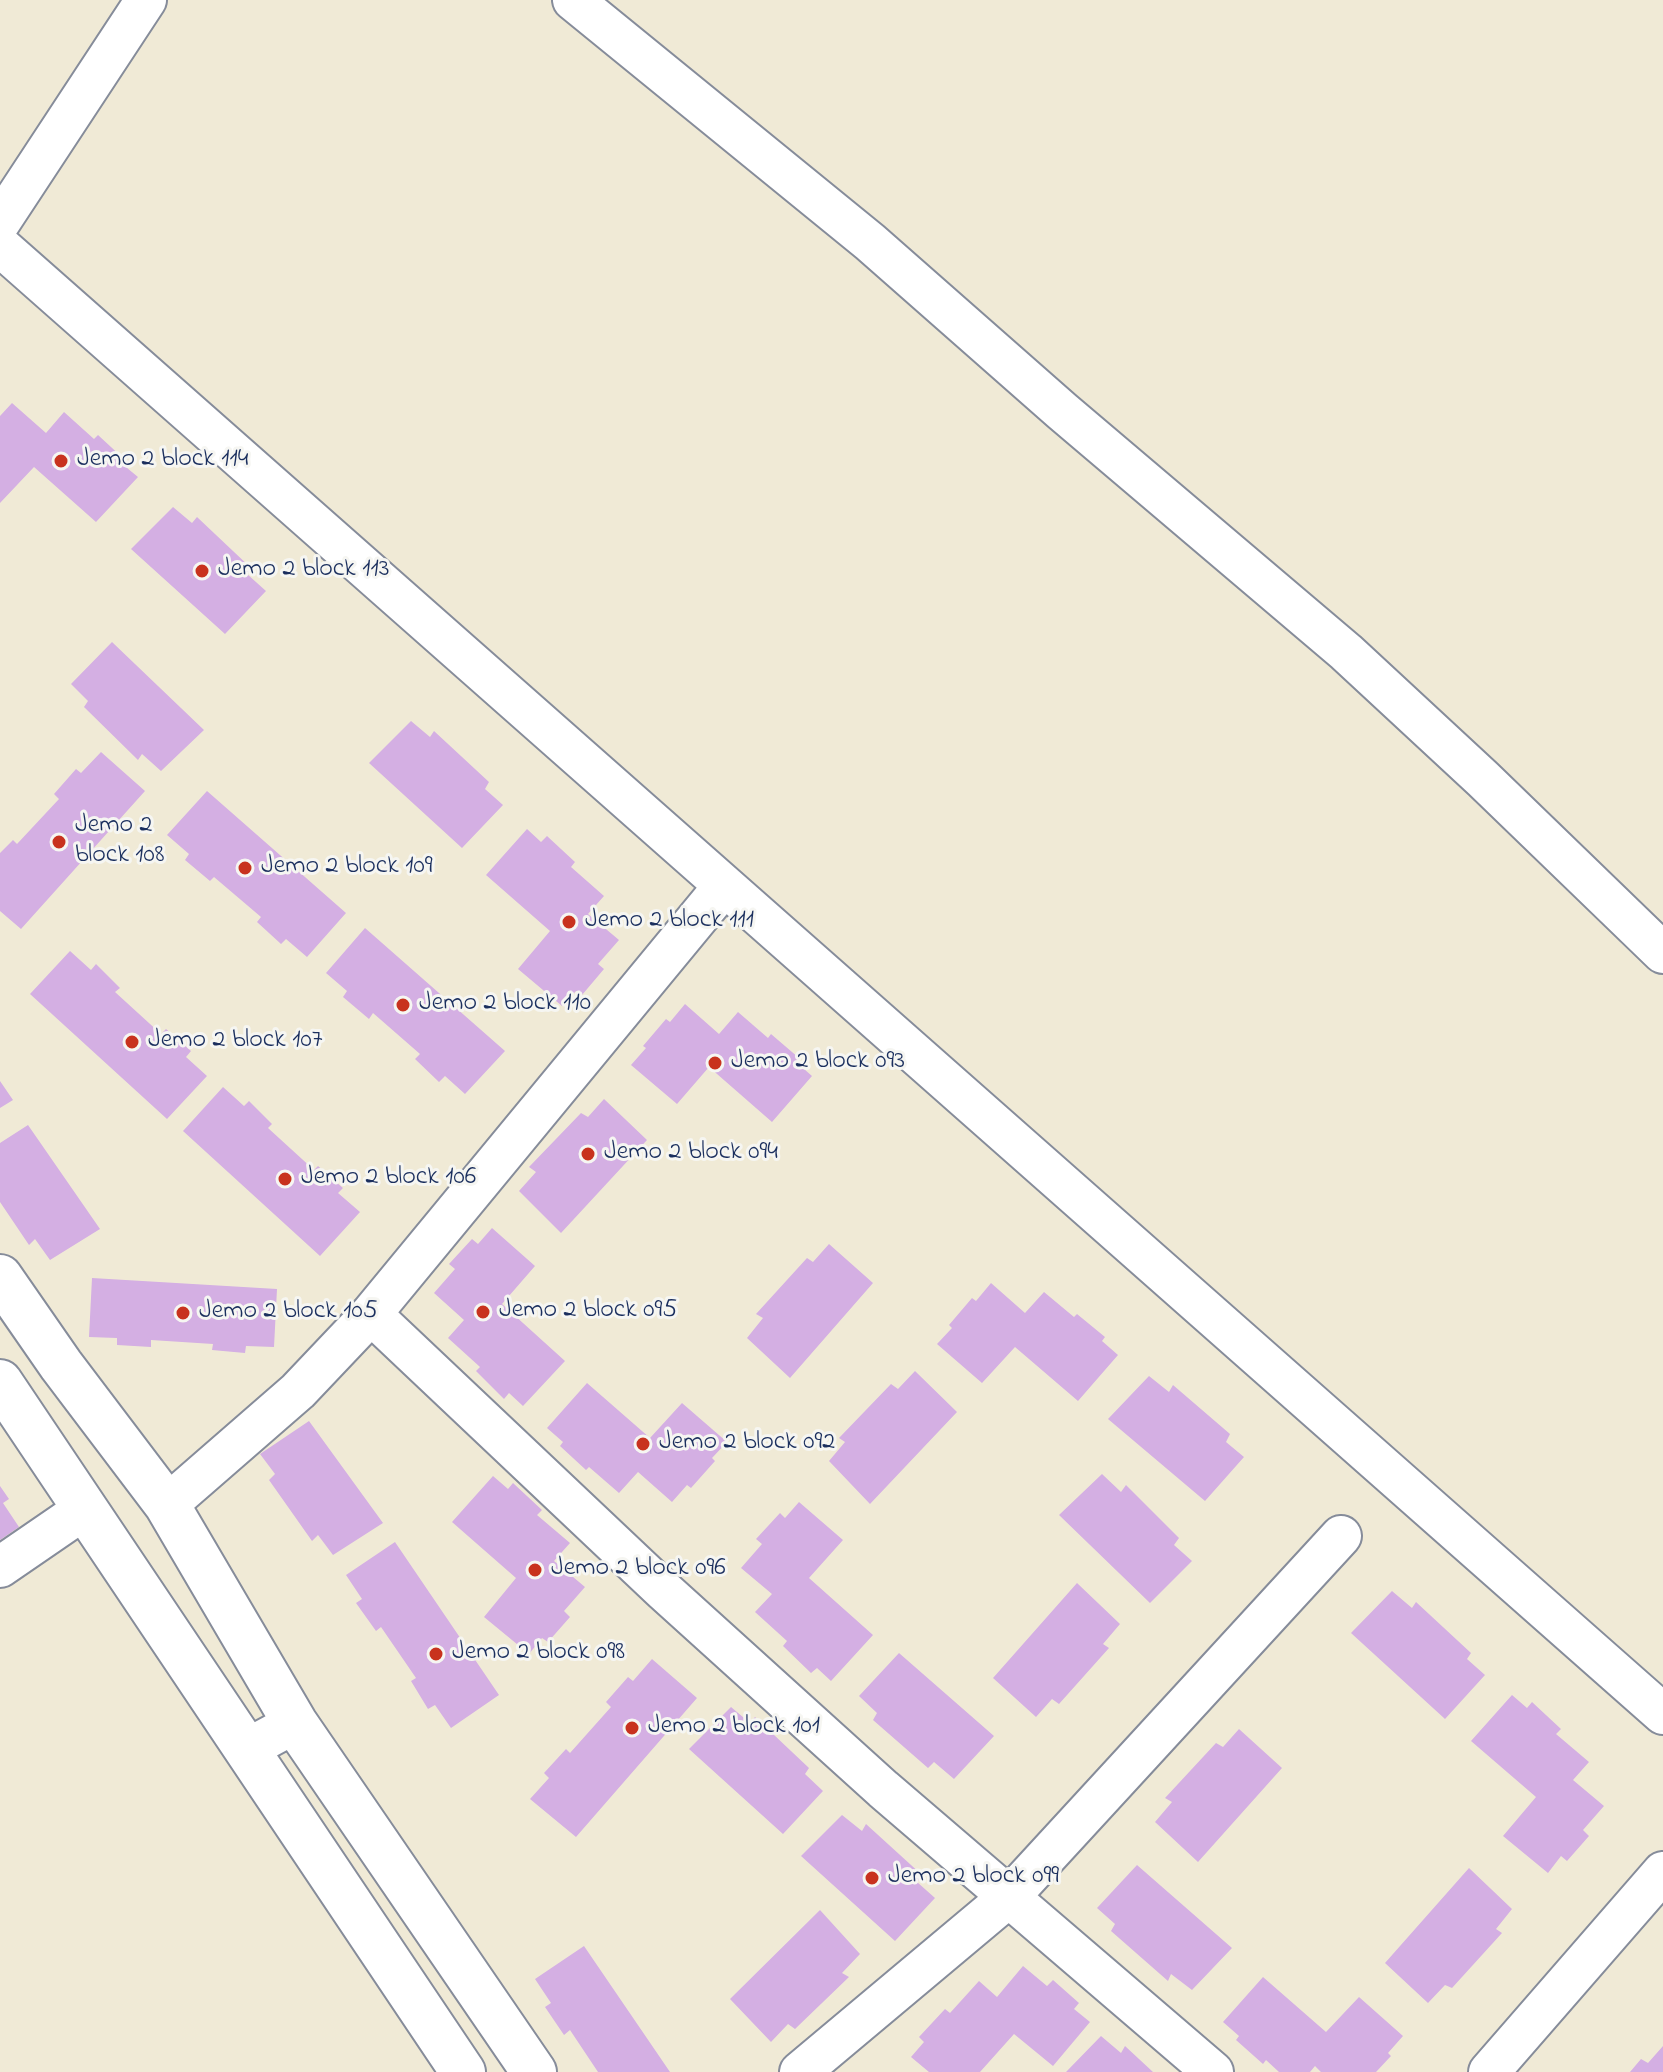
<!DOCTYPE html>
<html>
<head>
<meta charset="utf-8">
<style>
  body { margin:0 }
  canvas { display:block; background:#f0ead6 }
</style>
</head>
<body>
<canvas width="1663" height="2072"></canvas>
<script>
const context = document.querySelector('canvas').getContext('2d');
context.lineJoin = 'round';
function fill(path, color) {
  context.fillStyle = color;
  context.fill(path, 'evenodd');
}
function poly(rows) {
  const path = new Path2D();
  for (const r of rows) {
    path.moveTo(r[0], r[1]);
    for (let i = 2; i < r.length; i += 2) path.lineTo(r[i], r[i + 1]);
  }
  return path;
}
function stroke(path, color, width, dash) {
  context.strokeStyle = color;
  context.lineWidth = width;
  context.lineCap = dash ? 'butt' : 'round';
  context.setLineDash(dash || []);
  context.stroke(path);
}
function drawText(font, color, halo, rows, align = 'center') {
  context.font = font + ' "Indie Flower",sans-serif';
  context.lineWidth = 6;
  context.setLineDash([]);
  context.textBaseline = 'middle';
  context.strokeStyle = halo;
  context.fillStyle = color;
  for (const [text, x, y, turn = 0] of rows) {
    context.save();
    context.translate(x, y);
    context.rotate((+turn || 0) * Math.PI / 180);
    context.textAlign = isNaN(turn) ? turn : align;
    if (halo) context.strokeText(text, 0, 0);
    context.fillText(text, 0, 0);
    context.restore();
  }
}
const building = poly([
  [12,403,46,433,64,412,94,439,98,435,124,459,121,463,138,477,96,522,34,467,0,503,0,416],
  [173,507,192,523,197,517,251,568,247,574,266,591,225,634,131,549],
  [112,642,204,730,161,771,142,754,138,760,84,707,88,701,71,684],
  [411,721,430,737,434,731,489,782,485,789,503,805,462,848,369,763],
  [101,752,145,791,21,929,0,911,0,853,13,840,17,844,59,799,54,794,76,769,81,773],
  [207,791,346,913,307,957,286,939,281,944,257,922,261,917,214,877,210,881,185,860,189,854,167,835],
  [527,829,541,842,547,836,575,862,571,867,604,896,588,914,619,940,598,964,604,969,582,995,576,991,562,1006,518,969,550,931,486,875],
  [365,928,505,1051,465,1094,445,1076,439,1082,415,1059,420,1054,373,1013,369,1019,343,997,347,991,326,973],
  [70,951,91,970,96,964,120,988,115,992,161,1034,166,1029,191,1051,186,1057,207,1076,167,1119,30,994],
  [685,1004,719,1034,738,1012,768,1038,771,1034,799,1058,796,1062,812,1076,772,1122,709,1067,677,1104,631,1065,646,1048,643,1046,666,1019,670,1022],
  [0,1081,13,1100,0,1108],
  [223,1087,244,1106,249,1101,272,1124,268,1128,314,1170,318,1166,343,1188,338,1193,360,1212,320,1256,183,1131],
  [604,1099,647,1140,561,1233,519,1191,536,1172,529,1167,581,1113,588,1117],
  [28,1125,100,1229,50,1260,35,1239,29,1245,0,1202,0,1143],
  [492,1228,535,1266,502,1304,565,1361,523,1406,509,1393,504,1399,476,1371,480,1367,448,1338,464,1320,434,1293,455,1269,449,1264,472,1239,478,1244],
  [829,1244,873,1283,790,1378,747,1338,763,1318,756,1314,807,1258,813,1262],
  [92,1278,277,1289,274,1347,246,1346,245,1353,212,1350,213,1344,151,1340,151,1347,117,1345,117,1338,89,1337],
  [991,1283,1025,1313,1044,1292,1074,1317,1077,1314,1105,1337,1102,1341,1118,1355,1078,1401,1015,1347,982,1383,937,1344,952,1328,949,1325,972,1298,976,1301],
  [915,1371,957,1412,870,1504,829,1461,845,1442,839,1438,891,1384,898,1389],
  [1149,1376,1169,1392,1173,1385,1230,1434,1226,1442,1244,1457,1205,1501,1108,1419],
  [587,1383,650,1438,682,1403,727,1442,712,1458,715,1461,691,1488,687,1485,672,1502,638,1472,619,1493,589,1467,586,1470,560,1446,563,1442,547,1428],
  [309,1421,383,1523,333,1555,318,1535,312,1541,269,1480,275,1474,260,1454],
  [1102,1474,1121,1492,1126,1485,1179,1538,1174,1545,1192,1561,1150,1603,1059,1515],
  [493,1476,508,1489,513,1483,542,1510,537,1515,570,1543,554,1561,585,1587,564,1611,570,1617,548,1642,542,1638,529,1654,484,1617,516,1578,452,1522],
  [0,1486,9,1499,3,1503,19,1527,0,1540],
  [799,1502,843,1540,809,1578,873,1635,831,1681,817,1668,811,1673,783,1646,787,1641,755,1612,772,1594,741,1568,762,1544,756,1539,780,1513,785,1518],
  [395,1542,499,1695,451,1728,435,1705,428,1709,411,1681,416,1678,381,1627,376,1631,356,1603,362,1599,346,1575],
  [1077,1583,1120,1624,1103,1644,1109,1648,1059,1704,1052,1699,1036,1717,993,1678],
  [1392,1591,1412,1608,1416,1602,1471,1653,1467,1659,1485,1675,1445,1719,1351,1633],
  [899,1653,994,1736,954,1779,934,1762,928,1768,873,1720,877,1713,859,1696],
  [652,1659,697,1698,576,1837,530,1799,549,1778,544,1773,566,1749,570,1753,611,1707,606,1702,628,1677,633,1681],
  [1512,1695,1527,1708,1532,1702,1561,1729,1556,1734,1589,1762,1573,1780,1604,1806,1583,1830,1589,1836,1567,1861,1561,1856,1548,1873,1503,1836,1536,1797,1471,1741],
  [731,1707,750,1723,755,1717,809,1768,805,1774,823,1791,783,1834,689,1749],
  [1239,1729,1282,1768,1198,1862,1155,1822,1172,1802,1165,1798,1216,1743,1223,1747],
  [842,1815,862,1831,866,1824,922,1875,917,1882,935,1898,895,1941,801,1856],
  [1137,1865,1232,1948,1192,1990,1171,1974,1168,1981,1111,1931,1115,1924,1097,1908],
  [1469,1868,1512,1909,1496,1929,1502,1933,1452,1988,1445,1985,1428,2003,1385,1963],
  [820,1910,860,1954,842,1973,849,1977,795,2029,788,2024,771,2042,730,1999],
  [584,1946,670,2072,598,2072,570,2030,564,2035,545,2007,551,2003,535,1979],
  [1023,1966,1047,1986,1053,1980,1079,2003,1074,2009,1090,2022,1053,2066,1014,2034,980,2072,929,2072,911,2057,924,2042,919,2037,945,2009,950,2013,979,1981,997,1997],
  [1263,1977,1326,2032,1359,1997,1403,2036,1388,2053,1391,2056,1376,2072,1321,2072,1315,2066,1310,2072,1279,2072,1266,2060,1263,2064,1236,2040,1239,2036,1223,2022],
  [1101,2036,1121,2053,1125,2046,1153,2072,1066,2072],
  [1663,2046,1663,2072,1630,2072,1641,2059,1648,2063]
]);
const minor = poly([
  [573,0,870,242,1062,411,1346,652,1483,779,1663,953],
  [0,222,146,0],
  [0,246,1663,1714],
  [371,1314,663,1590,883,1789,1213,2072],
  [167,1505,298,1391,371,1314,724,886],
  [0,1567,86,1508],
  [247,1749,295,1723],
  [800,2072,1010,1896,1341,1536],
  [1489,2072,1663,1872]
]);
const tertiary = poly([
  [0,1277,61,1365,167,1505,295,1723,534,2072],
  [0,1382,463,2072]
]);
const markers = [
  [61,461,8,"#c8321e"],
  [202,571,8,"#c8321e"],
  [59,842,8,"#c8321e"],
  [245,868,8,"#c8321e"],
  [569,922,8,"#c8321e"],
  [403,1005,8,"#c8321e"],
  [132,1042,8,"#c8321e"],
  [715,1063,8,"#c8321e"],
  [588,1154,8,"#c8321e"],
  [285,1179,8,"#c8321e"],
  [483,1312,8,"#c8321e"],
  [183,1313,8,"#c8321e"],
  [643,1444,8,"#c8321e"],
  [535,1570,8,"#c8321e"],
  [436,1654,8,"#c8321e"],
  [632,1728,8,"#c8321e"],
  [872,1878,8,"#c8321e"]
];
const poiNames = [
  ["Jemo 2 block 114",77,461],
  ["Jemo 2 block 113",218,571],
  ["Jemo 2",75,827],
  ["block 108",75,857],
  ["Jemo 2 block 109",261,868],
  ["Jemo 2 block 111",585,922],
  ["Jemo 2 block 110",419,1005],
  ["Jemo 2 block 107",148,1042],
  ["Jemo 2 block 093",731,1063],
  ["Jemo 2 block 094",604,1154],
  ["Jemo 2 block 106",301,1179],
  ["Jemo 2 block 095",499,1312],
  ["Jemo 2 block 105",199,1313],
  ["Jemo 2 block 092",659,1444],
  ["Jemo 2 block 096",551,1570],
  ["Jemo 2 block 098",452,1654],
  ["Jemo 2 block 101",648,1728],
  ["Jemo 2 block 099",888,1878]
];
fill(building, '#d4afe3');
stroke(minor, '#868c9a', 44);
stroke(tertiary, '#868c9a', 48);
stroke(minor, '#fff', 40);
stroke(tertiary, '#fff', 44);
for (const [x, y, r, color] of markers) {
  const dot = new Path2D();
  dot.arc(x, y, r, 0, 2 * Math.PI);
  context.fillStyle = color;
  context.fill(dot);
  stroke(dot, '#f6f6f2', 3);
}
drawText('26px', '#1b2f5e', '#f6f6f2', poiNames, 'left');
</script>
</body>
</html>
